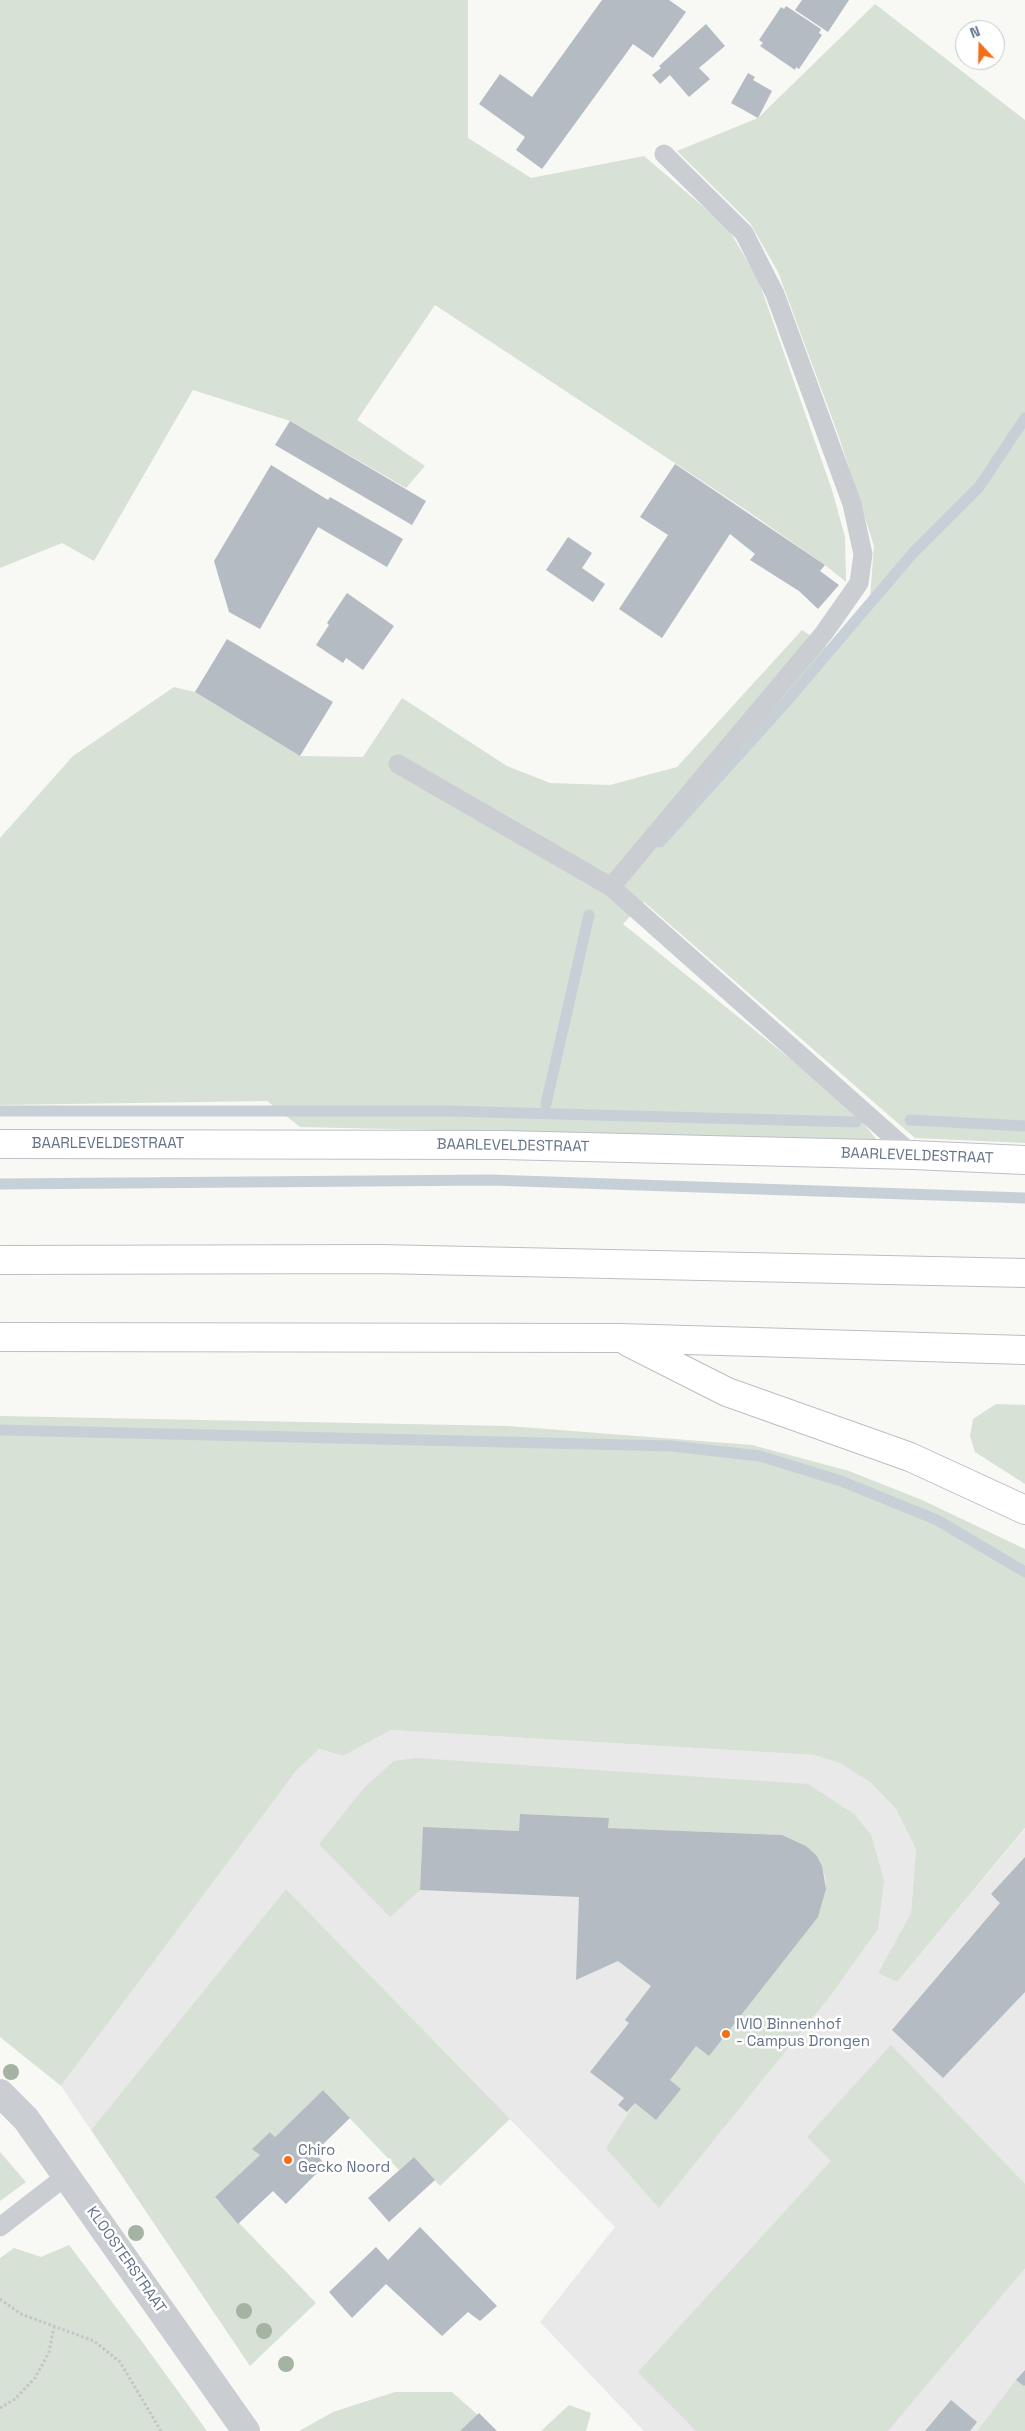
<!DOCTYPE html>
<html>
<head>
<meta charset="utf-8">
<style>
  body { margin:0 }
  #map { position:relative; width:1025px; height:2431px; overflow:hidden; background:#f8f8f5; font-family:"Space Grotesk",sans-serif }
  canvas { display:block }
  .north { position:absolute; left:955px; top:20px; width:50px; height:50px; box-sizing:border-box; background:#fff; border:1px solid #c1c7d0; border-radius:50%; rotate:339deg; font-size:14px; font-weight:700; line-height:20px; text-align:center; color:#647389 }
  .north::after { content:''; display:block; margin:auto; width:18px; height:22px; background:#f46d19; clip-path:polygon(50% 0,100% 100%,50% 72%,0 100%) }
</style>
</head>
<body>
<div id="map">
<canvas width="1025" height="2431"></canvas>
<div class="north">N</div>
</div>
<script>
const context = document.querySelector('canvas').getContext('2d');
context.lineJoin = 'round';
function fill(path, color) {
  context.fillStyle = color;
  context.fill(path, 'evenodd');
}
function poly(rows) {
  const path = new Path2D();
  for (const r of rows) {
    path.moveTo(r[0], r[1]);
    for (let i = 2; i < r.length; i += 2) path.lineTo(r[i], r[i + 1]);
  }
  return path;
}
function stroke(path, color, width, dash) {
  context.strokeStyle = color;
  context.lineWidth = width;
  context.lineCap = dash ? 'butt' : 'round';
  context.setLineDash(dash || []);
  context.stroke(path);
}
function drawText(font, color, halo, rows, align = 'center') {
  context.font = font + ' "Space Grotesk",sans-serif';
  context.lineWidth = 5;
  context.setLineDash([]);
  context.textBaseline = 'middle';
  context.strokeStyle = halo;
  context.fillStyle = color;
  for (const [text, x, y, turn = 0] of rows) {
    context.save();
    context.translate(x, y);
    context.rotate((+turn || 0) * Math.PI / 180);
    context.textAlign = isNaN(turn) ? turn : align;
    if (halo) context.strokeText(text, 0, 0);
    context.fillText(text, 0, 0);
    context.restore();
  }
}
const built = poly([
  [391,1730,814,1755,840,1763,870,1782,896,1809,916,1849,911,1913,878,1973,897,1982,1025,1829,1025,2370,977,2431,644,2431,540,2322,615,2227,286,1889,91,2130,61,2086,296,1771,319,1749,343,1756]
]);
const green = poly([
  [0,0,468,0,468,138,531,178,644,156,727,227,758,279,832,490,845,537,846,582,825,565,746,510,435,305,357,420,425,466,406,488,290,421,193,390,94,561,62,543,0,568],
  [875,4,1025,120,1025,1143,915,1138,644,902,623,924,850,1107,877,1140,300,1127,267,1101,0,1105,0,838,73,756,174,687,195,692,300,756,363,757,402,698,507,766,550,783,610,785,677,767,802,630,829,648,870,598,874,546,839,437,778,272,750,223,677,151,758,118],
  [996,1404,1025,1405,1025,1484,975,1452,970,1436,973,1419],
  [0,1416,508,1426,752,1445,849,1471,922,1500,1025,1549,1025,1828,897,1982,878,1973,911,1913,916,1849,896,1809,870,1782,840,1763,814,1755,391,1730,343,1756,319,1749,296,1771,61,2086,0,2037],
  [416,1758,808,1784,854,1814,871,1835,884,1880,878,1929,830,1996,659,2208,606,2148,635,2103,656,2120,681,2089,670,2080,696,2046,709,2055,818,1917,826,1889,826,1878,817,1856,806,1846,782,1835,608,1828,609,1818,520,1814,519,1831,423,1827,420,1890,390,1917,319,1844,365,1787,394,1761],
  [286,1889,510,2119,440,2186,414,2157,399,2170,323,2090,275,2137,270,2132,253,2148,260,2155,215,2198,316,2303,250,2366,91,2130],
  [891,2045,1025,2184,1025,2268,888,2431,696,2431,638,2372,831,2161,807,2137],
  [0,2152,26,2182,0,2201],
  [69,2245,143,2343,207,2431,0,2431,0,2258,14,2248,41,2257],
  [1016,2380,1025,2385,1025,2431,977,2431],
  [395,2392,452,2392,480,2417,465,2431,299,2431,333,2412],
  [569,2405,591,2413,586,2431,541,2431]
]);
const stream = poly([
  [660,842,787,701,913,553,979,487,1025,418],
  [546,1104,589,915],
  [0,1111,447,1111,856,1122],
  [910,1120,1025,1126],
  [0,1184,491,1180,1025,1198],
  [0,1430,671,1446,760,1456,841,1481,937,1520,1025,1572]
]);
const building = poly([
  [602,0,669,0,686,12,653,58,633,44,542,169,516,150,525,137,479,104,500,74,532,97],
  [802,0,849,0,828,32,795,10],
  [786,6,821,29,819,33,822,35,799,69,796,67,795,70,760,46,763,43,759,40,781,7,784,9],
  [706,24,725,46,699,68,710,79,689,97,670,75,660,84,652,75,661,68,659,66],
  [748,73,755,77,753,80,772,91,758,118,731,103],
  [290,421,426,501,412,525,275,445],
  [675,464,825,565,820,571,839,585,818,609,799,591,750,560,755,554,730,534,662,638,619,609,668,535,640,517],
  [271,465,328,500,330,497,403,539,387,567,318,527,260,629,229,612,214,561],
  [568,537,592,553,582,568,605,584,593,602,546,570],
  [347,593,394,626,363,670,346,658,343,663,316,645,329,625,327,623],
  [227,639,333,702,300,756,195,692],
  [520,1814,609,1818,608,1828,782,1835,806,1846,817,1856,822,1866,826,1889,818,1917,709,2056,696,2046,670,2080,681,2089,656,2120,635,2103,627,2112,618,2105,624,2098,590,2072,629,2023,625,2020,651,1986,618,1961,576,1980,579,1897,420,1890,423,1827,519,1831],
  [1025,1857,1025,1992,943,2078,892,2030,1000,1903,991,1894],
  [323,2090,350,2118,315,2152,325,2165,286,2204,273,2191,238,2224,215,2197,260,2155,252,2149,270,2132,275,2137],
  [414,2157,435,2180,389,2222,368,2198],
  [420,2227,497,2306,480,2321,468,2312,442,2336,386,2284,352,2318,329,2292,376,2247,388,2260],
  [1025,2370,1025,2385,1024,2386,1016,2380],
  [951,2400,977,2422,970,2431,925,2431],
  [479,2413,497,2431,460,2431]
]);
const path = poly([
  [0,2299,21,2314,94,2341,120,2362,161,2431],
  [0,2408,15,2399,35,2378,49,2352,54,2327]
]);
const lane = poly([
  [398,764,611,887,913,1155],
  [611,887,824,633,859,583,863,554,852,504,775,294,744,233,664,154],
  [0,2227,66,2176]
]);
const street = poly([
  [0,2093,26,2119,246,2431]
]);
const secondary = poly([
  [0,1144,503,1145,913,1155,1025,1160]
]);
const highway = poly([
  [0,1260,379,1259,1025,1273],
  [0,1337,620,1338,1025,1350],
  [628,1342,727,1392,910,1457,1025,1510]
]);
const trees = [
  [11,2072],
  [136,2233],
  [244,2311],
  [264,2331],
  [286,2364]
];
const markers = [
  [726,2034,5,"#f46d19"],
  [288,2160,5,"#f46d19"]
];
const streetNames = [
  ["BAARLEVELDESTRAAT",108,1144],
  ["BAARLEVELDESTRAAT",513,1146,1],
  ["BAARLEVELDESTRAAT",917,1156,2],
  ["KLOOSTERSTRAAT",126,2260,55]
];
const poiNames = [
  ["IVIO Binnenhof",736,2025],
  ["- Campus Drongen",736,2042],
  ["Chiro",298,2151],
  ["Gecko Noord",298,2168]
];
fill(built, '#e8e9e8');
fill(green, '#d8e1d5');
stroke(stream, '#c8d0d7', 11);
fill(building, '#b4bbc2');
stroke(secondary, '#bcc0c6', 30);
stroke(highway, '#bcbfc2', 30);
stroke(path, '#c3c5c7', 3, [2.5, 2.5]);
stroke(lane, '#cacdd1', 19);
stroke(street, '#cacdd1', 28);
stroke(secondary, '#fff', 28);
stroke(highway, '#fff', 28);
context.fillStyle = '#a5b3a3';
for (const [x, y] of trees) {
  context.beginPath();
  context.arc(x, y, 8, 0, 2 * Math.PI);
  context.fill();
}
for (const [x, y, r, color] of markers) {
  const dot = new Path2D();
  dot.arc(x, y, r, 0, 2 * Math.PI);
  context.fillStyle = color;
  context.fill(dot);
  stroke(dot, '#fff', 2);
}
drawText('15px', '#647389', '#fff', streetNames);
drawText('15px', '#647389', '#fff', poiNames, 'left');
</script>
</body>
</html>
